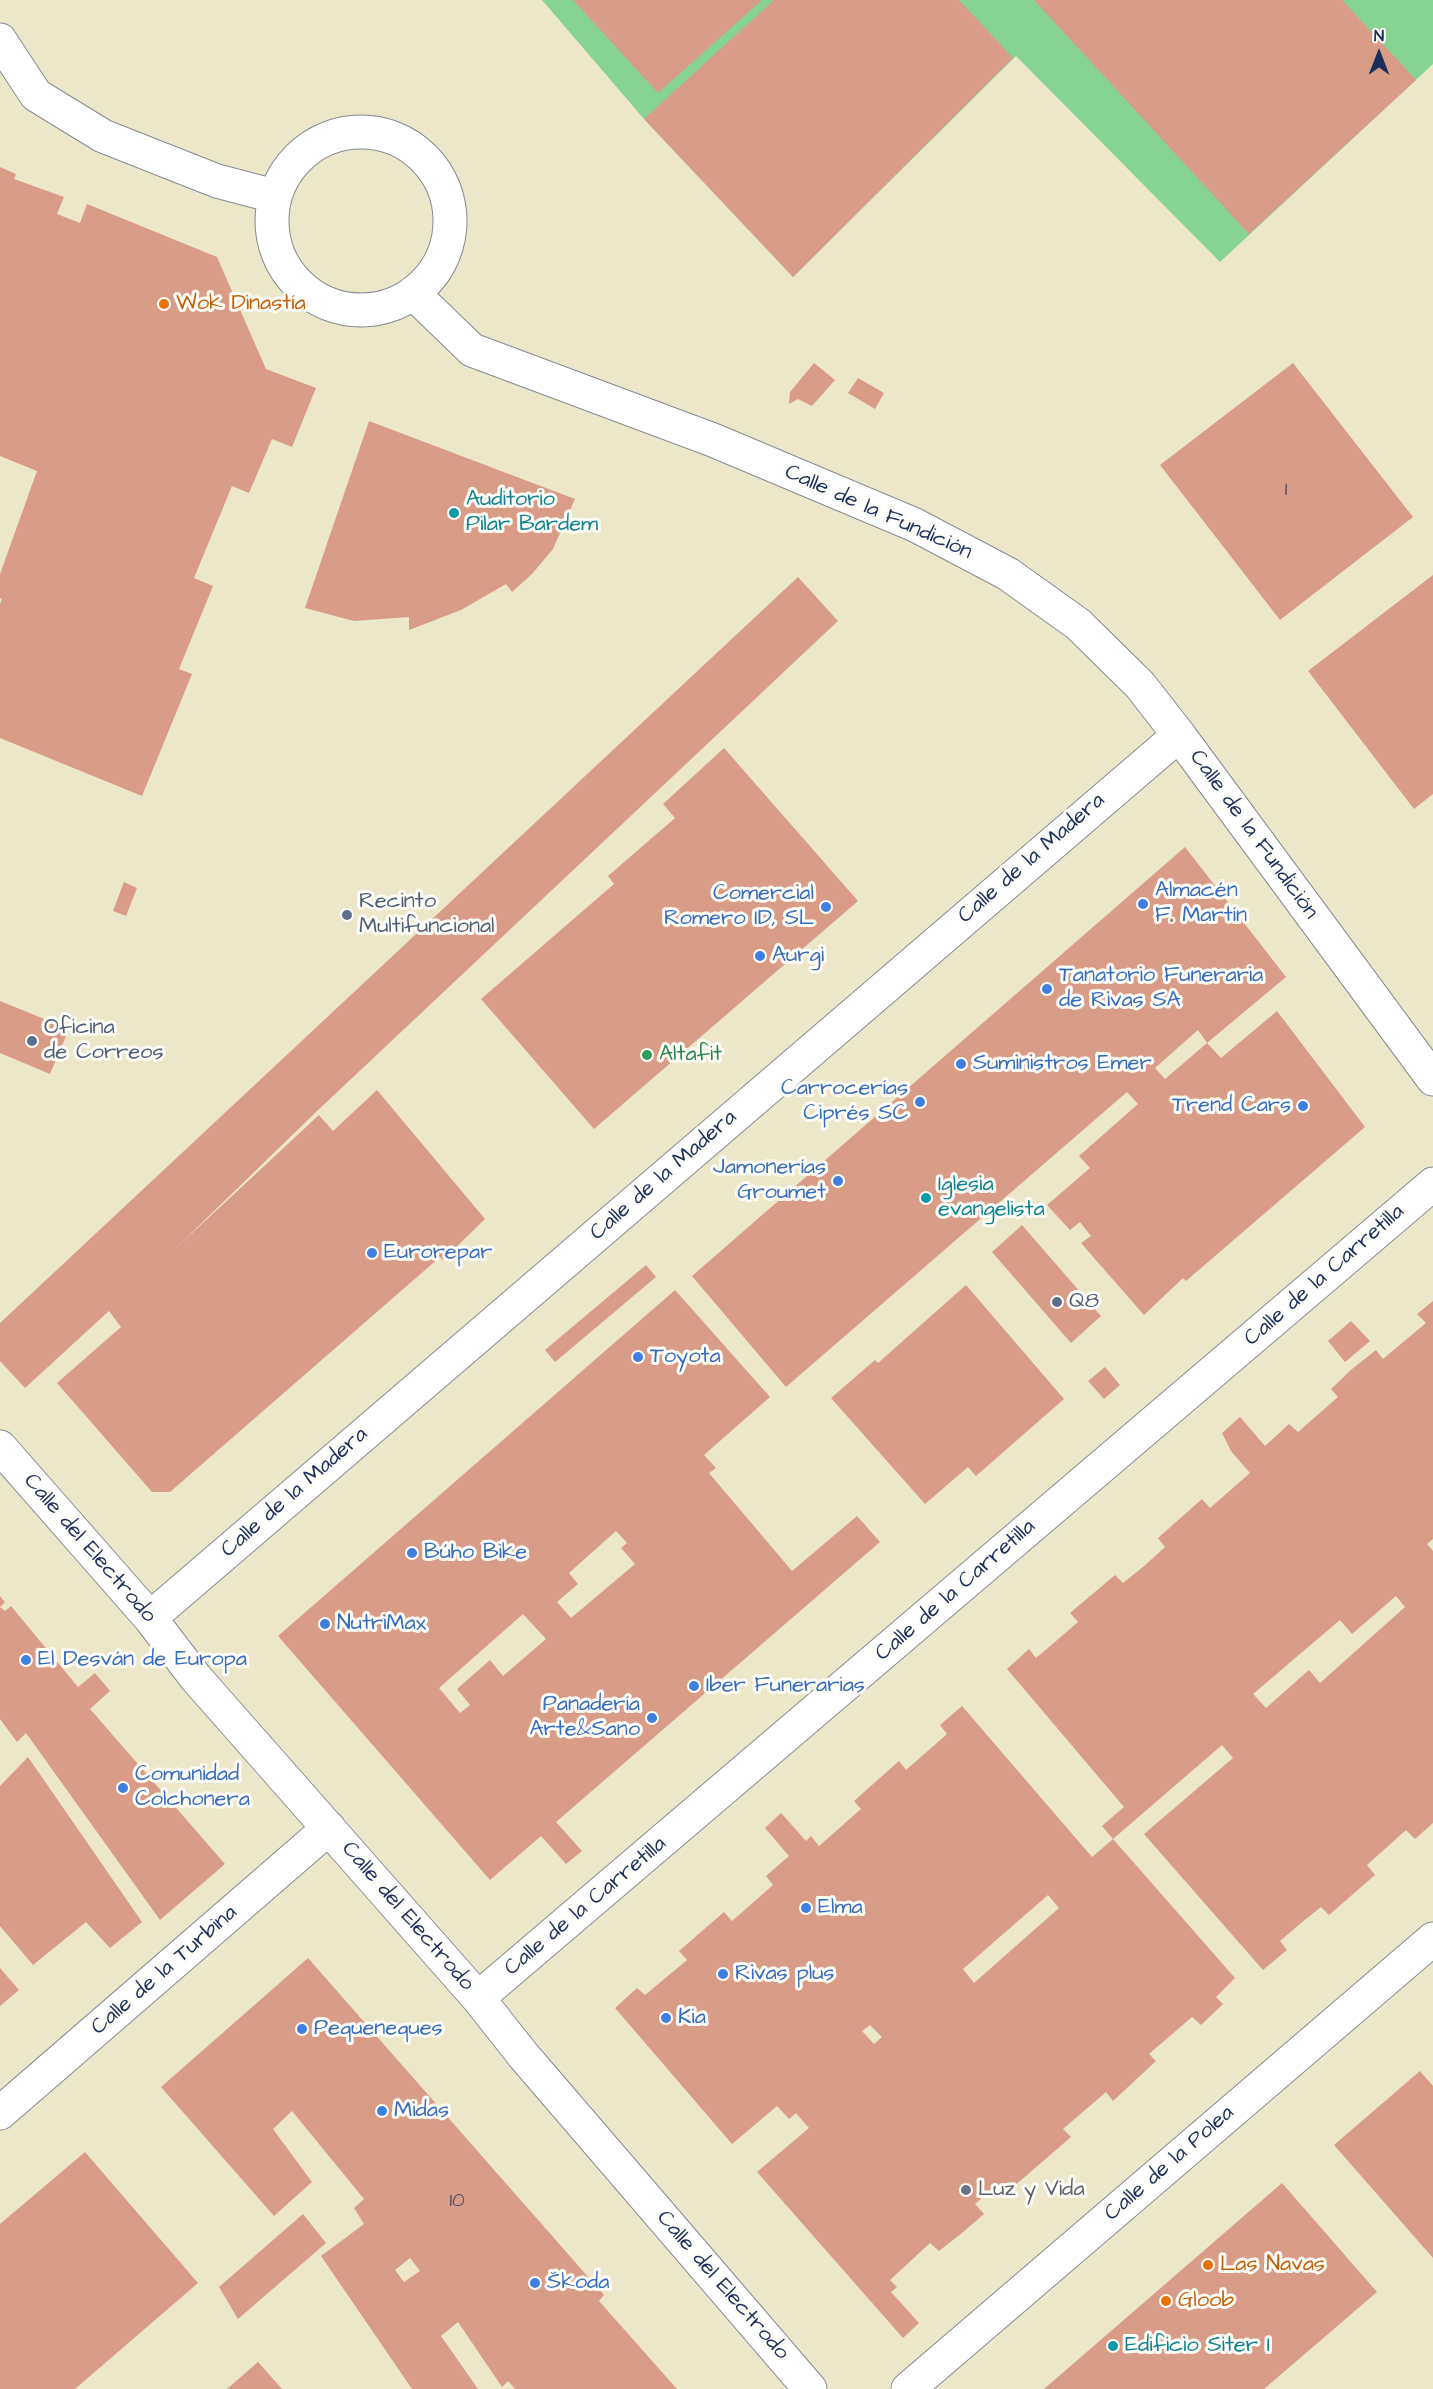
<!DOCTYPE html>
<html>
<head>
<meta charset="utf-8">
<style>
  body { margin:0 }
  #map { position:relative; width:1433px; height:2389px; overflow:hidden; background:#ede7ca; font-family:"Architects Daughter",sans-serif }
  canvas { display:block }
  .north { position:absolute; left:1349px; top:24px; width:60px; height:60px; -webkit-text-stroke:4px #fdfcf7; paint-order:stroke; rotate:0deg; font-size:16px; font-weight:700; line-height:24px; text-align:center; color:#1b2f5e }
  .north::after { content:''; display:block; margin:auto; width:21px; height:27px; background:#1b2f5e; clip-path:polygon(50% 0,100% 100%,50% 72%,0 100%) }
</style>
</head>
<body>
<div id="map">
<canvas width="1433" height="2389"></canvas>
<div class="north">N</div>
</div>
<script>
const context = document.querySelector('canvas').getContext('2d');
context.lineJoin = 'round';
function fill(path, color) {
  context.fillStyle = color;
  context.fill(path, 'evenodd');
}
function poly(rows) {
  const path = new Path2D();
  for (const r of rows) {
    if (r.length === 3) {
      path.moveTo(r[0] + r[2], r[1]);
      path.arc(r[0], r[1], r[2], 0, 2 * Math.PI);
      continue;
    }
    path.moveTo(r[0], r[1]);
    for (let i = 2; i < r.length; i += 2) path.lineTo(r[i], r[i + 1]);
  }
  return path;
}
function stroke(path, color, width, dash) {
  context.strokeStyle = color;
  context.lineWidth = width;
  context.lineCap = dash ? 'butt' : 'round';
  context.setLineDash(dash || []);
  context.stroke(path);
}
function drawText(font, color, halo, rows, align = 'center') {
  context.font = font + ' "Architects Daughter",sans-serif';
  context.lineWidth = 6;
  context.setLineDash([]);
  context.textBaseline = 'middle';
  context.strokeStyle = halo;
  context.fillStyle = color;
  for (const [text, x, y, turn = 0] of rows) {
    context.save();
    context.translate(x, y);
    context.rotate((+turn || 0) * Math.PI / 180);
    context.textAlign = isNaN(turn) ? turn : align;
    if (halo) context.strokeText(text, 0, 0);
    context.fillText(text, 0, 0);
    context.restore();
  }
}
const green = poly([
  [542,0,1433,0,1433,64,1220,262,1016,56,793,277,644,119]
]);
const building = poly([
  [573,0,762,0,658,93],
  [774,0,959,0,1013,58,793,277,644,119],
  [1034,0,1342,0,1416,80,1249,234],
  [0,167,16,174,14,179,64,197,57,214,80,223,87,204,217,257,266,369,316,388,292,447,272,439,249,493,232,486,194,578,213,586,179,669,192,674,142,796,0,738,0,604,2,599,0,598,0,574,37,471,0,456],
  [814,363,835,380,812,406,798,399,789,404,790,392],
  [1293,363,1413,517,1280,620,1160,465],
  [858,378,884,393,875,409,848,393],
  [369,421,575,499,553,549,532,574,512,592,506,584,461,610,409,630,409,617,354,621,305,608],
  [1433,575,1433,794,1414,809,1308,671],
  [798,577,838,621,316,1112,176,1248,319,1115,333,1131,377,1090,485,1219,443,1260,440,1257,170,1492,152,1492,57,1383,121,1327,109,1311,25,1388,0,1361,0,1323],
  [724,748,858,901,594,1129,481,999,614,884,608,876,675,818,663,804],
  [1185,847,1286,977,1207,1043,1198,1030,1155,1068,1165,1079,1207,1043,1221,1058,1277,1011,1365,1127,1186,1281,1183,1278,1144,1315,1081,1243,1091,1236,1080,1222,1070,1230,1047,1205,1090,1168,1079,1156,1138,1104,1127,1092,786,1387,692,1276],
  [124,882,137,888,126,916,113,911],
  [0,1001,69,1029,50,1074,0,1053],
  [1022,1225,1101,1316,1071,1343,992,1252],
  [646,1265,656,1277,555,1362,545,1350],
  [966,1285,1064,1399,976,1476,968,1467,925,1504,831,1398,875,1360,878,1363],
  [675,1290,770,1397,704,1455,716,1468,709,1473,792,1571,857,1516,880,1542,556,1822,582,1851,566,1864,541,1836,490,1880,278,1636],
  [616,1531,627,1543,621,1548,635,1564,571,1618,557,1602,578,1584,569,1573],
  [523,1614,546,1639,503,1676,490,1660,457,1689,470,1705,460,1713,439,1688],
  [1433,1301,1433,1539,1427,1544,1433,1551,1433,1823,1415,1839,1406,1830,1367,1865,1375,1875,1329,1915,1321,1907,1301,1923,1280,1941,1287,1950,1263,1970,1144,1834,1233,1758,1222,1745,1113,1839,1102,1826,1124,1807,1007,1669,1029,1649,1036,1658,1056,1641,1078,1622,1070,1613,1115,1575,1123,1583,1143,1567,1165,1547,1158,1538,1202,1499,1210,1508,1250,1473,1231,1451,1222,1433,1240,1417,1265,1446,1289,1424,1298,1432,1338,1397,1331,1389,1352,1369,1376,1350,1383,1359,1426,1323,1417,1314],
  [1396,1596,1405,1607,1320,1683,1309,1670,1266,1708,1253,1694,1340,1620,1352,1634],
  [1351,1321,1370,1341,1345,1362,1328,1341],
  [1105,1367,1120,1385,1104,1399,1088,1381],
  [0,1596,5,1602,0,1607,5,1611,11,1606,78,1687,95,1673,110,1691,90,1709,225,1864,160,1920,26,1733,17,1742,0,1719],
  [962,1706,1092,1857,1113,1839,1235,1978,1216,1997,1223,2004,1201,2025,1192,2017,1149,2054,1156,2061,1113,2101,1106,2092,1063,2129,1071,2137,1005,2194,997,2185,975,2204,984,2214,962,2233,939,2251,930,2243,890,2280,897,2287,891,2292,919,2323,903,2338,757,2172,809,2128,796,2113,789,2119,777,2106,732,2144,615,2008,637,1988,645,1995,687,1960,679,1951,724,1912,732,1921,773,1885,766,1876,789,1856,765,1828,781,1813,806,1841,811,1836,819,1846,861,1809,854,1801,899,1761,906,1770,947,1734,940,1725],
  [1048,1895,1059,1908,974,1983,963,1969],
  [870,2025,882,2037,874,2044,862,2031],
  [28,1757,142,1922,110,1948,86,1922,33,1965,0,1926,0,1786],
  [308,1958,604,2295,599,2301,677,2389,515,2389,508,2381,502,2387,458,2322,441,2336,478,2389,412,2389,321,2256,364,2224,354,2208,364,2199,292,2111,273,2129,312,2182,274,2216,161,2087],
  [410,2258,420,2271,404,2282,395,2270],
  [0,1968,19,1990,0,2006],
  [1420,2071,1433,2086,1433,2258,1334,2145],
  [85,2152,198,2283,75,2389,0,2389,0,2224],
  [1282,2183,1377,2292,1264,2389,1044,2389],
  [303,2214,326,2243,238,2319,219,2287],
  [258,2362,282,2389,227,2389]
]);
const minor = poly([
  [0,40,36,95,103,136,217,181,274,196],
  [361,221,89],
  [413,293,472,350,713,440,915,525,1008,574,1078,624,1140,685,1179,735,1433,1079],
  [0,1447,150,1618,196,1678,478,1998,523,2055,810,2389],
  [150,1618,1179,735],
  [478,1998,1433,1184],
  [0,2113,329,1828],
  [908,2389,1433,1939]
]);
const markers = [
  [164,304,6,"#e8710a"],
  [454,513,6,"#0f9aa8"],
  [1143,904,6,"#3f7fe0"],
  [826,907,6,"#3f7fe0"],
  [347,915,6,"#5c6f8a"],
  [760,956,6,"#3f7fe0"],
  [1047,989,6,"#3f7fe0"],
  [32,1041,6,"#5c6f8a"],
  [647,1055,6,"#2e9e5b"],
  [961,1064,6,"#3f7fe0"],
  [920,1102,6,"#3f7fe0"],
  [1303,1106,6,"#3f7fe0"],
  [838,1181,6,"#3f7fe0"],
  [926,1198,6,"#0f9aa8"],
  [372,1253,6,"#3f7fe0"],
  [1057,1302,6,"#5c6f8a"],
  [638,1357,6,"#3f7fe0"],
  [412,1553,6,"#3f7fe0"],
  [325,1624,6,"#3f7fe0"],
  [26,1660,6,"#3f7fe0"],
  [694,1686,6,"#3f7fe0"],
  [652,1718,6,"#3f7fe0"],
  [123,1788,6,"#3f7fe0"],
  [806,1908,6,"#3f7fe0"],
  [723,1974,6,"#3f7fe0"],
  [666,2018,6,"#3f7fe0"],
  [302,2029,6,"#3f7fe0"],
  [382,2111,6,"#3f7fe0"],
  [966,2190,6,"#6b7280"],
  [1208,2265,6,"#e8710a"],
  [535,2283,6,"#3f7fe0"],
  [1166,2301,6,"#e8710a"],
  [1113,2346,6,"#0f9aa8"]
];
const numberNames = [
  ["1",1286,491],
  ["10",457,2202]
];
const foodNames = [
  ["Wok Dinastía",176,304],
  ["Las Navas",1220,2265],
  ["Gloob",1178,2301]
];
const cultureNames = [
  ["Auditorio",466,500],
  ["Pilar Bardem",466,525],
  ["Iglesia",938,1185],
  ["evangelista",938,1210],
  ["Edificio Siter I",1125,2346]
];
const streetNames = [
  ["Calle de la Fundición",878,513,24],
  ["Calle de la Fundición",1253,835,54],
  ["Calle de la Madera",1032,859,-41],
  ["Calle de la Madera",664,1176,-41],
  ["Calle de la Carretilla",1325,1276,-41],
  ["Calle de la Madera",295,1493,-41],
  ["Calle del Electrodo",89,1549,49],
  ["Calle de la Carretilla",956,1591,-41],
  ["Calle de la Carretilla",586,1907,-40],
  ["Calle del Electrodo",407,1917,49],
  ["Calle de la Turbina",165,1971,-41],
  ["Calle de la Polea",1170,2164,-41],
  ["Calle del Electrodo",722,2286,49]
];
const shopNames = [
  ["Almacén",1155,891],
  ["F. Martín",1155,916],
  ["Comercial",814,894,"right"],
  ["Romero ID, SL",814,919,"right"],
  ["Aurgi",772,956],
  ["Tanatorio Funeraria",1059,976],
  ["de Rivas SA",1059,1001],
  ["Suministros Emer",973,1064],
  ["Carrocerías",908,1089,"right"],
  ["Ciprés SC",908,1114,"right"],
  ["Trend Cars",1291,1106,"right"],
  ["Jamonerías",826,1168,"right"],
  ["Groumet",826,1193,"right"],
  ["Eurorepar",384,1253],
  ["Toyota",650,1357],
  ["Búho Bike",424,1553],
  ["NutriMax",337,1624],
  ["El Desván de Europa",38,1660],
  ["Iber Funerarias",706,1686],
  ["Panadería",640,1705,"right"],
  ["Arte&Sano",640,1730,"right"],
  ["Comunidad",135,1775],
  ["Colchonera",135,1800],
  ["Elma",818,1908],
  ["Rivas plus",735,1974],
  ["Kia",678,2018],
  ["Pequeneques",314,2029],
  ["Midas",394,2111],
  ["Škoda",547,2283]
];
const serviceNames = [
  ["Recinto",359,902],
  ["Multifuncional",359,927],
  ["Oficina",44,1028],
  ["de Correos",44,1053],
  ["Q8",1069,1302]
];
const leisureNames = [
  ["Altafit",659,1055]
];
const worshipNames = [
  ["Luz y Vida",978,2190]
];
fill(green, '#87d492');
fill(building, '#d99c86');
stroke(minor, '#848b94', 35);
stroke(minor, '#fff', 33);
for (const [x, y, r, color] of markers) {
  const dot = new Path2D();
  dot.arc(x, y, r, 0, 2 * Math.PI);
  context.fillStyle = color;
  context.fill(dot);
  stroke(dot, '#fdfcf7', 2);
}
drawText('20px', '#4a4a68', null, numberNames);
drawText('22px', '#c56008', '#fdfcf7', foodNames, 'left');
drawText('22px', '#0d838f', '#fdfcf7', cultureNames, 'left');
drawText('22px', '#1b2f5e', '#fdfcf7', streetNames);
drawText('22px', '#366cbe', '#fdfcf7', shopNames, 'left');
drawText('22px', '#4e5e75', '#fdfcf7', serviceNames, 'left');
drawText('22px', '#27864d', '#fdfcf7', leisureNames, 'left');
drawText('22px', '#5b616d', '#fdfcf7', worshipNames, 'left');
</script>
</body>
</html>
